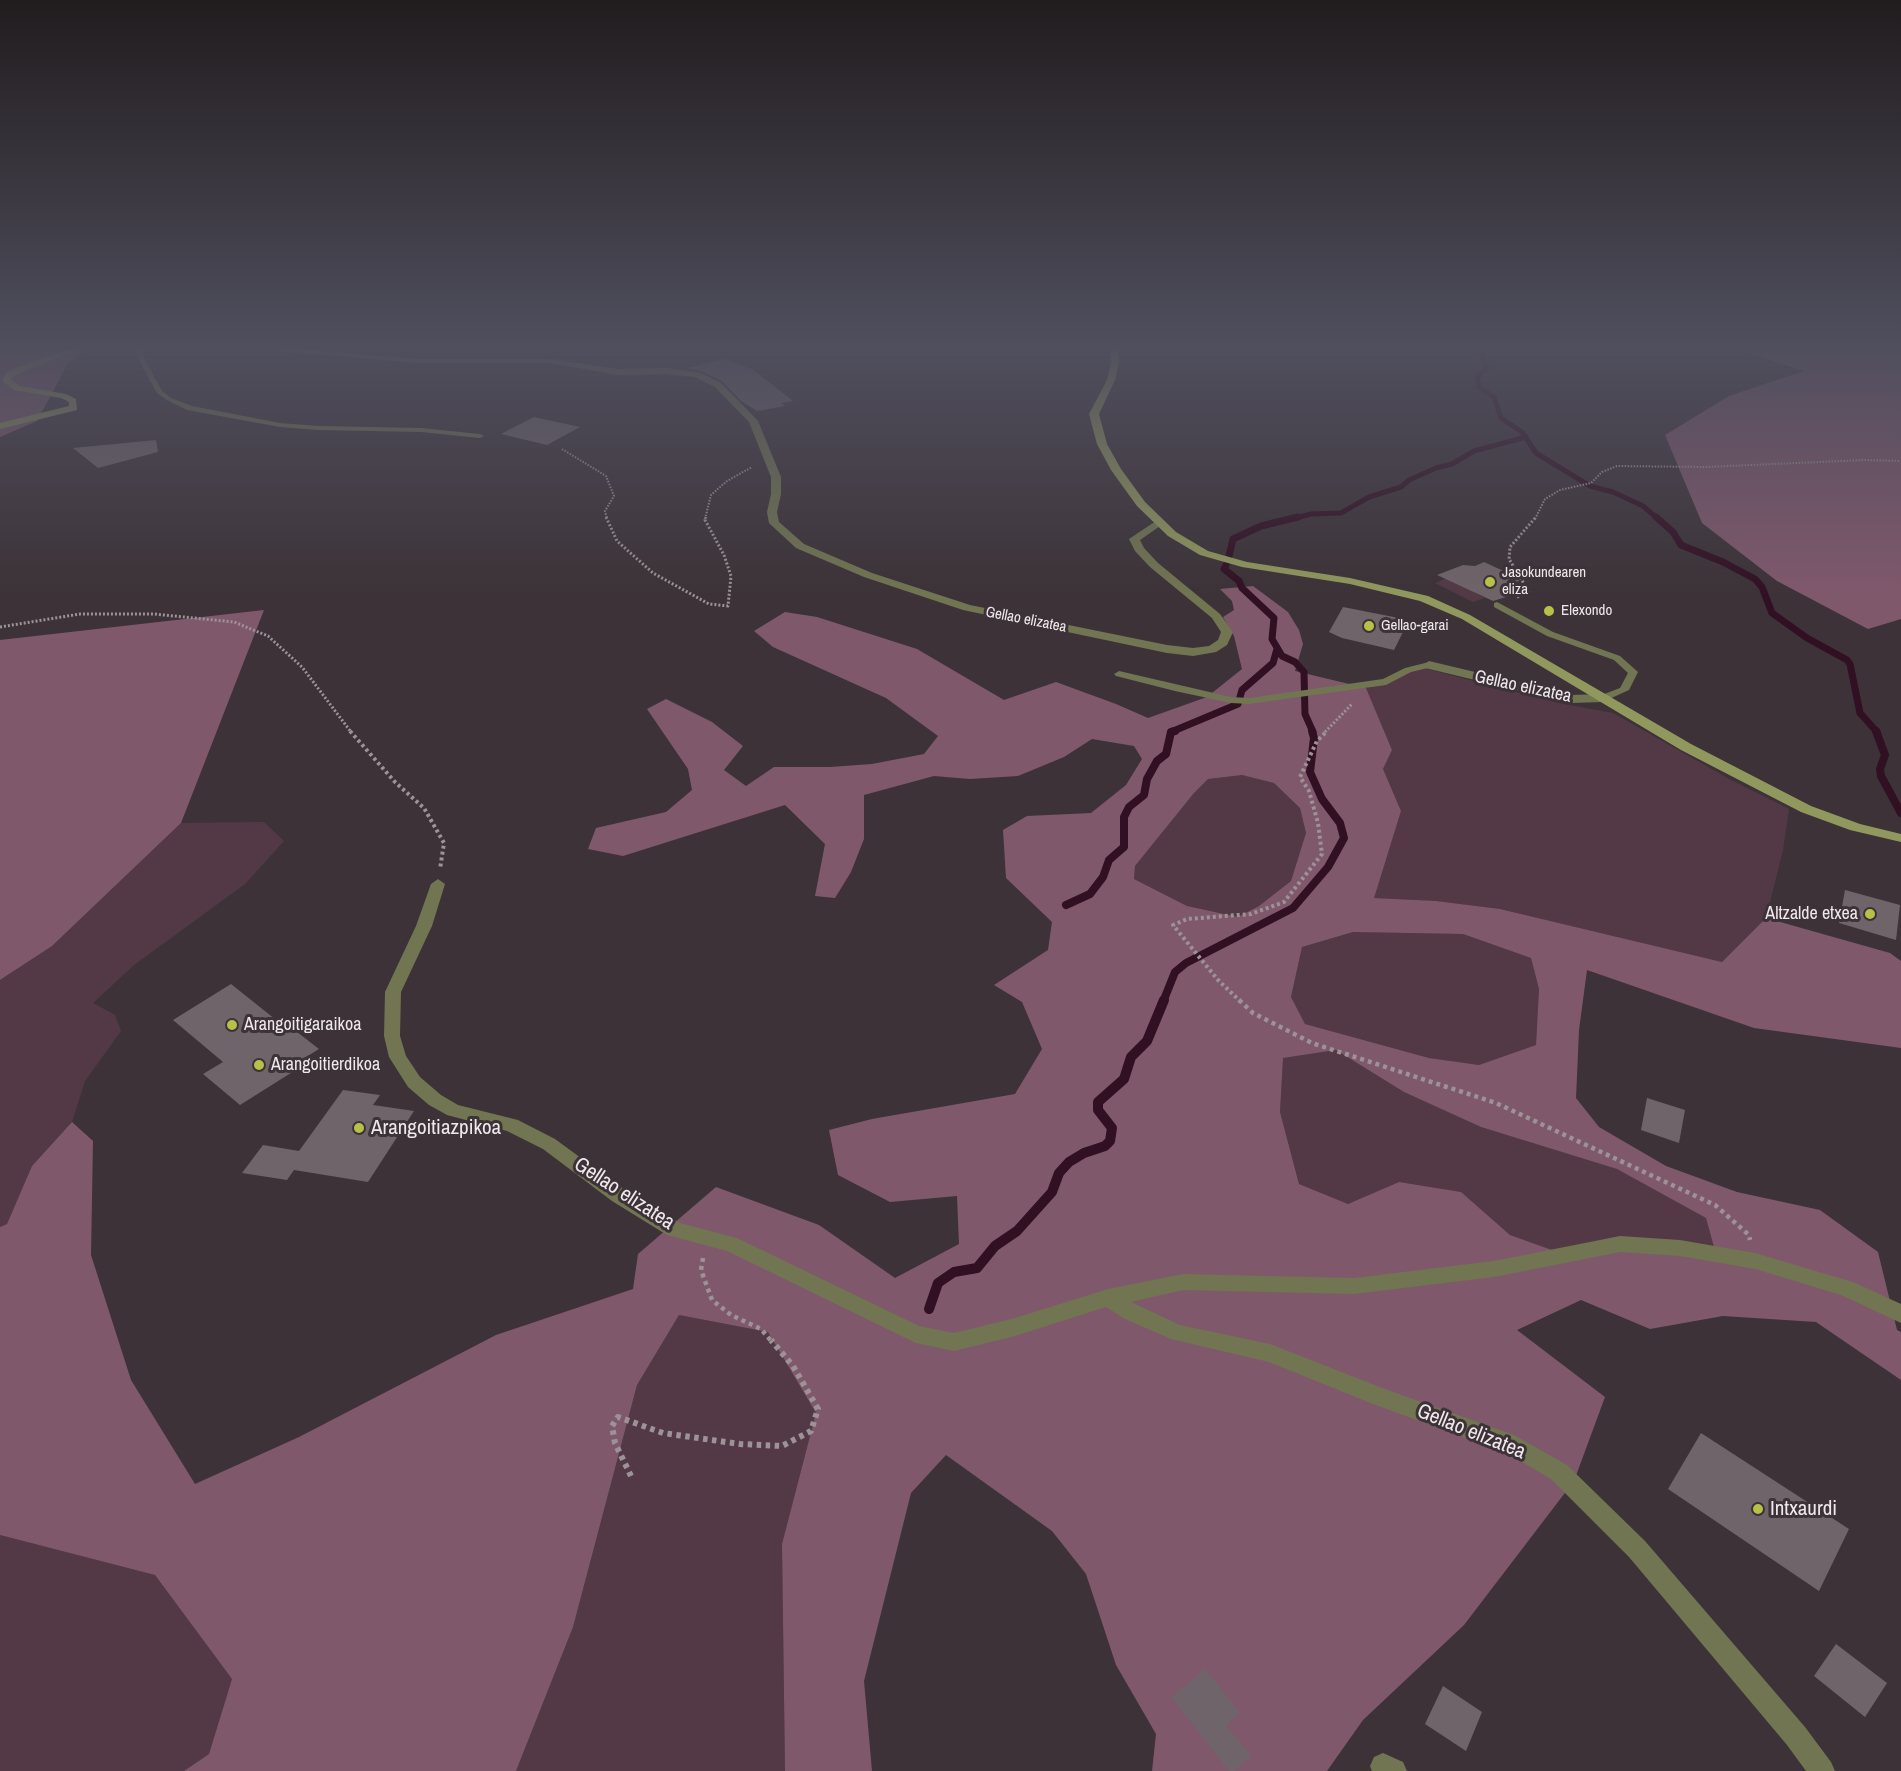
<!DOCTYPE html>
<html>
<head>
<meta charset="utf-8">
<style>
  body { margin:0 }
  canvas { display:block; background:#3c3237 }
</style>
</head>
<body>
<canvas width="1901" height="1771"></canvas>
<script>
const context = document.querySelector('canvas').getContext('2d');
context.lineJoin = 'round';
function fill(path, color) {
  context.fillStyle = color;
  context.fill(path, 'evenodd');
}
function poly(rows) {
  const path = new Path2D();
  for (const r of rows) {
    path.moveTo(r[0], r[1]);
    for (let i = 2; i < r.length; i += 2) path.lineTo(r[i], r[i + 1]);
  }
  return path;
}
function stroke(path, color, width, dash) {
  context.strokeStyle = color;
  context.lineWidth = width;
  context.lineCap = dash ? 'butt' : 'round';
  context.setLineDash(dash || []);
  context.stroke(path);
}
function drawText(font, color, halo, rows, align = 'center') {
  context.font = font + ' "Archivo Narrow",sans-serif';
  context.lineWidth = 6;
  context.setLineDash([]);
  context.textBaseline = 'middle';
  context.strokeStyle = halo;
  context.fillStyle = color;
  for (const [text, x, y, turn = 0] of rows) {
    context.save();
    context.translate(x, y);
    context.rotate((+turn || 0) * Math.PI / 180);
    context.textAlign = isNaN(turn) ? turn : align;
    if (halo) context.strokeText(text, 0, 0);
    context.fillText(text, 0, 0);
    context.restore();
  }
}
const green = poly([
  [1453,576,1477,594,1485,598,1473,602,1435,583],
  [1415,666,1559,703,1613,713,1731,780,1789,809,1783,850,1766,918,1722,962,1500,909,1436,901,1373,898,1401,811,1383,769,1392,750,1366,688],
  [1242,775,1274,783,1300,808,1306,833,1291,881,1259,906,1238,917,1187,906,1134,879,1135,866,1194,793,1208,779],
  [264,822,284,841,245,884,134,965,93,1003,115,1015,121,1031,85,1081,72,1122,32,1166,7,1224,0,1227,0,980,52,946,181,823],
  [1353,932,1463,934,1531,958,1539,989,1536,1045,1479,1065,1429,1058,1305,1024,1291,997,1302,947],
  [1336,1050,1404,1092,1481,1127,1617,1169,1706,1218,1714,1247,1552,1250,1510,1235,1461,1192,1399,1182,1348,1204,1299,1184,1280,1112,1283,1058],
  [679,1315,768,1332,816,1413,782,1544,785,1771,516,1771,573,1627,637,1385],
  [0,1535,155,1575,232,1679,209,1754,184,1771,0,1771]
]);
const forest = poly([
  [0,349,88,349,68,363,37,421,0,437],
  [1737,349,1901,349,1901,619,1868,629,1777,581,1702,523,1665,435,1729,396,1804,371],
  [1253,586,1288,612,1299,630,1303,644,1295,671,1366,688,1392,750,1383,769,1401,811,1374,898,1436,901,1500,909,1722,962,1766,918,1890,953,1901,961,1901,1048,1754,1028,1587,970,1579,1030,1576,1098,1599,1127,1666,1166,1737,1192,1820,1210,1878,1252,1897,1330,1901,1332,1901,1380,1816,1322,1723,1316,1650,1329,1581,1300,1517,1330,1605,1397,1574,1481,1464,1625,1363,1720,1327,1771,1152,1771,1156,1734,1116,1665,1086,1574,1052,1531,946,1455,911,1493,864,1681,872,1771,785,1771,782,1544,816,1413,768,1332,679,1315,637,1385,573,1627,516,1771,184,1771,209,1754,232,1679,155,1575,0,1535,0,1227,7,1224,32,1166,72,1122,93,1141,91,1255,131,1380,195,1484,299,1437,496,1335,633,1289,638,1254,716,1187,819,1225,895,1278,959,1244,957,1196,890,1202,838,1175,829,1130,872,1119,1015,1094,1042,1049,1022,1002,994,985,1048,950,1052,922,1006,878,1003,830,1027,816,1091,813,1126,785,1142,759,1134,746,1092,739,1064,757,1018,776,970,779,934,776,864,795,864,839,851,872,835,898,815,896,825,844,785,805,623,856,588,849,596,828,666,812,692,790,688,769,647,709,666,699,712,722,743,746,724,770,746,786,774,767,830,767,872,764,924,754,938,736,886,698,773,647,754,631,785,612,817,617,917,649,1004,700,1056,682,1116,704,1148,718,1207,697,1242,669,1234,636,1223,617,1234,610,1232,601,1220,589],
  [1242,775,1274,783,1300,808,1306,833,1291,881,1259,906,1238,917,1187,906,1134,879,1135,866,1194,793,1208,779],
  [1353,932,1463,934,1531,958,1539,989,1536,1045,1479,1065,1429,1058,1305,1024,1291,997,1302,947],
  [1336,1050,1404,1092,1481,1127,1617,1169,1706,1218,1714,1247,1552,1250,1510,1235,1461,1192,1399,1182,1348,1204,1299,1184,1280,1112,1283,1058],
  [264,610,181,823,52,946,0,980,0,640]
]);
const streamFar3 = poly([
  [1480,349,1487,368,1477,377,1479,387,1494,397,1501,418,1522,432,1536,453,1590,486,1613,492,1643,506,1658,519],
  [1292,519,1311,514,1341,513,1369,497,1401,487,1409,480,1436,468,1452,464,1474,451,1526,437]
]);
const streamFar2 = poly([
  [1656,517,1673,532,1681,545,1723,562,1755,579,1762,587,1772,613,1807,638,1847,660,1850,664,1860,713,1877,732],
  [1229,556,1233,539,1261,526,1298,517],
  [1226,565,1224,569,1239,581,1242,588,1274,618,1272,639,1282,656,1295,662,1304,672,1305,714,1313,732],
  [1171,732,1238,704,1242,690,1273,663,1277,649]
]);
const streamFar1 = poly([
  [1876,731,1885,755,1880,769,1881,776,1901,813],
  [1066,905,1090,894,1103,877,1109,860,1124,847,1124,817,1129,807,1144,795,1147,779,1157,761,1166,754,1171,732,1175,731],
  [1163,1002,1175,972,1186,963,1293,908,1328,867,1344,838,1340,823,1322,799,1310,772,1314,738,1312,731]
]);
const stream = poly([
  [929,1309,938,1283,954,1272,977,1268,995,1246,1017,1231,1052,1192,1059,1173,1069,1162,1084,1153,1105,1146,1110,1141,1112,1128,1098,1110,1098,1102,1124,1079,1131,1057,1147,1041,1164,1000]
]);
const building = poly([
  [724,359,752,369,793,401,781,403,785,406,757,411,741,401,722,381,701,371,687,368],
  [534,417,580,427,547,445,501,434],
  [156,440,158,452,98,468,73,448],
  [1484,562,1521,579,1515,583,1529,590,1493,601,1437,575,1463,565,1475,566],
  [1343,607,1404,619,1404,630,1394,650,1342,638,1329,632],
  [1845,890,1900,905,1896,940,1839,923],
  [231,984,285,1027,288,1025,319,1049,298,1062,302,1066,240,1105,203,1074,223,1062,173,1020],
  [343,1090,380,1095,373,1105,414,1111,368,1182,294,1170,287,1180,242,1173,263,1145,299,1151],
  [1647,1098,1685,1110,1679,1143,1641,1130],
  [1701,1433,1849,1529,1819,1591,1668,1489],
  [1836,1644,1887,1683,1865,1717,1814,1676],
  [1205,1669,1240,1713,1226,1725,1251,1756,1234,1771,1229,1771,1171,1697],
  [1443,1686,1482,1712,1466,1751,1425,1724]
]);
const pathFar4 = poly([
  [562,449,606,476,614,496,605,511,607,519],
  [705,519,711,495,727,481,752,467],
  [1535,519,1545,499,1560,490,1591,483,1602,472,1617,466,1706,467,1865,460,1901,461]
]);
const pathFar3 = poly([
  [606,517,617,541,653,573,709,604,728,606,731,576,724,555,705,520,706,517],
  [1517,597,1529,592,1509,559,1510,547,1536,517],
  [0,627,80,614,154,614,234,622,268,636,302,667,351,732],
  [1325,732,1352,704]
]);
const pathFar2 = poly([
  [350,731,395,782,424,808,444,843,440,869],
  [1241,1002,1218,980,1173,925,1187,919,1251,914,1284,902,1322,854,1318,823,1309,791,1300,777,1317,741,1327,731]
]);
const pathFar1 = poly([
  [1239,1000,1253,1013,1312,1043,1496,1103,1715,1205,1749,1235,1750,1240],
  [703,1258,701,1270,712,1300,731,1315,761,1329,772,1342]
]);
const path = poly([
  [631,1476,615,1443,612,1426,618,1417,663,1433,740,1444,782,1446,811,1431,818,1409,793,1366,771,1340]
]);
const lane = poly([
  [138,349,144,349,143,356,162,391,171,398,192,406,280,423,318,426,421,428,480,434,484,436,480,438,421,432,318,430,280,427,187,410,167,400,157,393,137,356,138,349],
  [1497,602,1553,632,1620,656,1638,672,1629,690,1607,700,1599,700,1599,696,1620,688,1628,673,1614,660,1547,636,1494,607,1494,603,1497,602],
  [1429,662,1432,663,1432,667,1411,672,1386,685,1249,704,1231,703,1175,691,1116,676,1114,674,1119,671,1231,697,1249,698,1383,679,1405,668,1429,662]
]);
const street = poly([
  [271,349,303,349,419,359,550,359,618,369,667,368,700,373,721,383,758,421,781,477,781,494,777,512,779,522,804,544,872,573,970,605,1167,645,1193,648,1209,646,1218,640,1221,632,1212,618,1150,567,1135,551,1129,539,1159,519,1163,520,1163,524,1140,540,1144,548,1158,563,1220,614,1233,632,1227,645,1216,652,1193,656,1167,653,963,610,864,577,796,548,769,523,767,512,771,494,771,477,749,422,715,387,695,377,667,374,618,375,550,363,419,363,275,351,271,349],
  [1429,661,1571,695,1603,694,1609,698,1603,702,1571,703,1425,668,1423,665,1429,661],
  [438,879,445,884,432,926,401,992,400,1036,406,1056,420,1077,441,1095,458,1105,518,1120,555,1139,626,1191,680,1223,737,1238,919,1326,954,1333,1015,1318,1108,1289,1183,1274,1354,1278,1494,1261,1620,1236,1680,1240,1755,1253,1853,1282,1901,1304,1901,1323,1841,1295,1755,1269,1680,1256,1620,1252,1494,1277,1354,1294,1183,1290,1131,1302,1180,1325,1270,1344,1385,1389,1514,1435,1567,1465,1645,1541,1805,1727,1831,1762,1835,1771,1806,1771,1787,1745,1629,1557,1551,1479,1507,1453,1373,1404,1269,1362,1171,1339,1125,1319,1106,1307,1015,1336,954,1351,916,1343,727,1251,667,1235,612,1201,543,1149,507,1131,447,1115,429,1105,408,1087,389,1057,384,1036,385,992,416,926,431,884,438,879],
  [1383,1753,1403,1762,1407,1771,1372,1771,1370,1766,1374,1757,1383,1753]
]);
const secondary = poly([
  [69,349,80,349,24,371,12,377,11,380,20,386,66,394,76,399,77,410,0,429,0,423,69,406,69,402,61,398,14,390,2,381,6,373,18,367,69,349],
  [1110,349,1118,349,1119,363,1115,380,1099,414,1107,444,1121,469,1145,502,1176,532,1208,551,1247,562,1350,578,1428,596,1470,615,1691,744,1811,806,1860,824,1901,834,1901,842,1850,830,1801,812,1681,750,1462,619,1420,601,1350,584,1242,567,1200,555,1168,536,1137,506,1111,470,1097,444,1089,414,1107,380,1111,363,1110,349]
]);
const markers = [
  [1490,582,6,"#b6c148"],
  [1549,611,6,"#b6c148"],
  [1369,626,6,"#b6c148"],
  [1870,914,6,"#b6c148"],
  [232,1025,6,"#b6c148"],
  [259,1065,6,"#b6c148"],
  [359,1128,6,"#b6c148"],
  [1758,1509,6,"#b6c148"]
];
const farPoinames = [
  ["Jasokundearen",1502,573],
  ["eliza",1502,590],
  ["Elexondo",1561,611],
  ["Gellao-garai",1381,626]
];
const farStreetnames = [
  ["Gellao elizatea",1026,620,11]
];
const streetNames = [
  ["Gellao elizatea",1523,687,12]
];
const poiNames = [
  ["Altzalde etxea",1858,914,"right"],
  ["Arangoitigaraikoa",244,1025],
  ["Arangoitierdikoa",271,1065]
];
const nearPoinames = [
  ["Arangoitiazpikoa",371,1128],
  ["Intxaurdi",1770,1509]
];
const nearStreetnames = [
  ["Gellao elizatea",624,1194,33],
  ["Gellao elizatea",1471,1432,22]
];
fill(green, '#533946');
fill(forest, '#80586c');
stroke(streamFar3, '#311023', 5);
stroke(streamFar2, '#311023', 7);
stroke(streamFar1, '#311023', 8);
stroke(stream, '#311023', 10);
fill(building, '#6f6469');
stroke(pathFar4, '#9c9397', 2, [1.5, 1.5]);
stroke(pathFar3, '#9c9397', 3, [2, 2]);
stroke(pathFar2, '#9c9397', 4, [3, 3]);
stroke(pathFar1, '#9c9397', 4.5, [4, 4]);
stroke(path, '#9c9397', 6, [4.5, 4.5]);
fill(lane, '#717551');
fill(street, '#717551');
fill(secondary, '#91985d');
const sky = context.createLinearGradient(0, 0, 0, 597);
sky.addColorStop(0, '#211c1e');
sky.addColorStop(0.58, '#504f5e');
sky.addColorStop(1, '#504f5e00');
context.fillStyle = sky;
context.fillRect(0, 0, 1901, 597);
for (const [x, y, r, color] of markers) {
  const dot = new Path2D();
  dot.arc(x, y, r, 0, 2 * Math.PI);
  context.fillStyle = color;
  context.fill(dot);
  stroke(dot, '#3c3237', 2);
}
drawText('15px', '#efe8eb', '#3c3237', farPoinames, 'left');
drawText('15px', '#efe8eb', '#3c3237', farStreetnames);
drawText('18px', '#efe8eb', '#3c3237', streetNames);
drawText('18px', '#efe8eb', '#3c3237', poiNames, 'left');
drawText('21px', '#efe8eb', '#3c3237', nearPoinames, 'left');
drawText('21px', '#efe8eb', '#3c3237', nearStreetnames);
</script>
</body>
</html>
